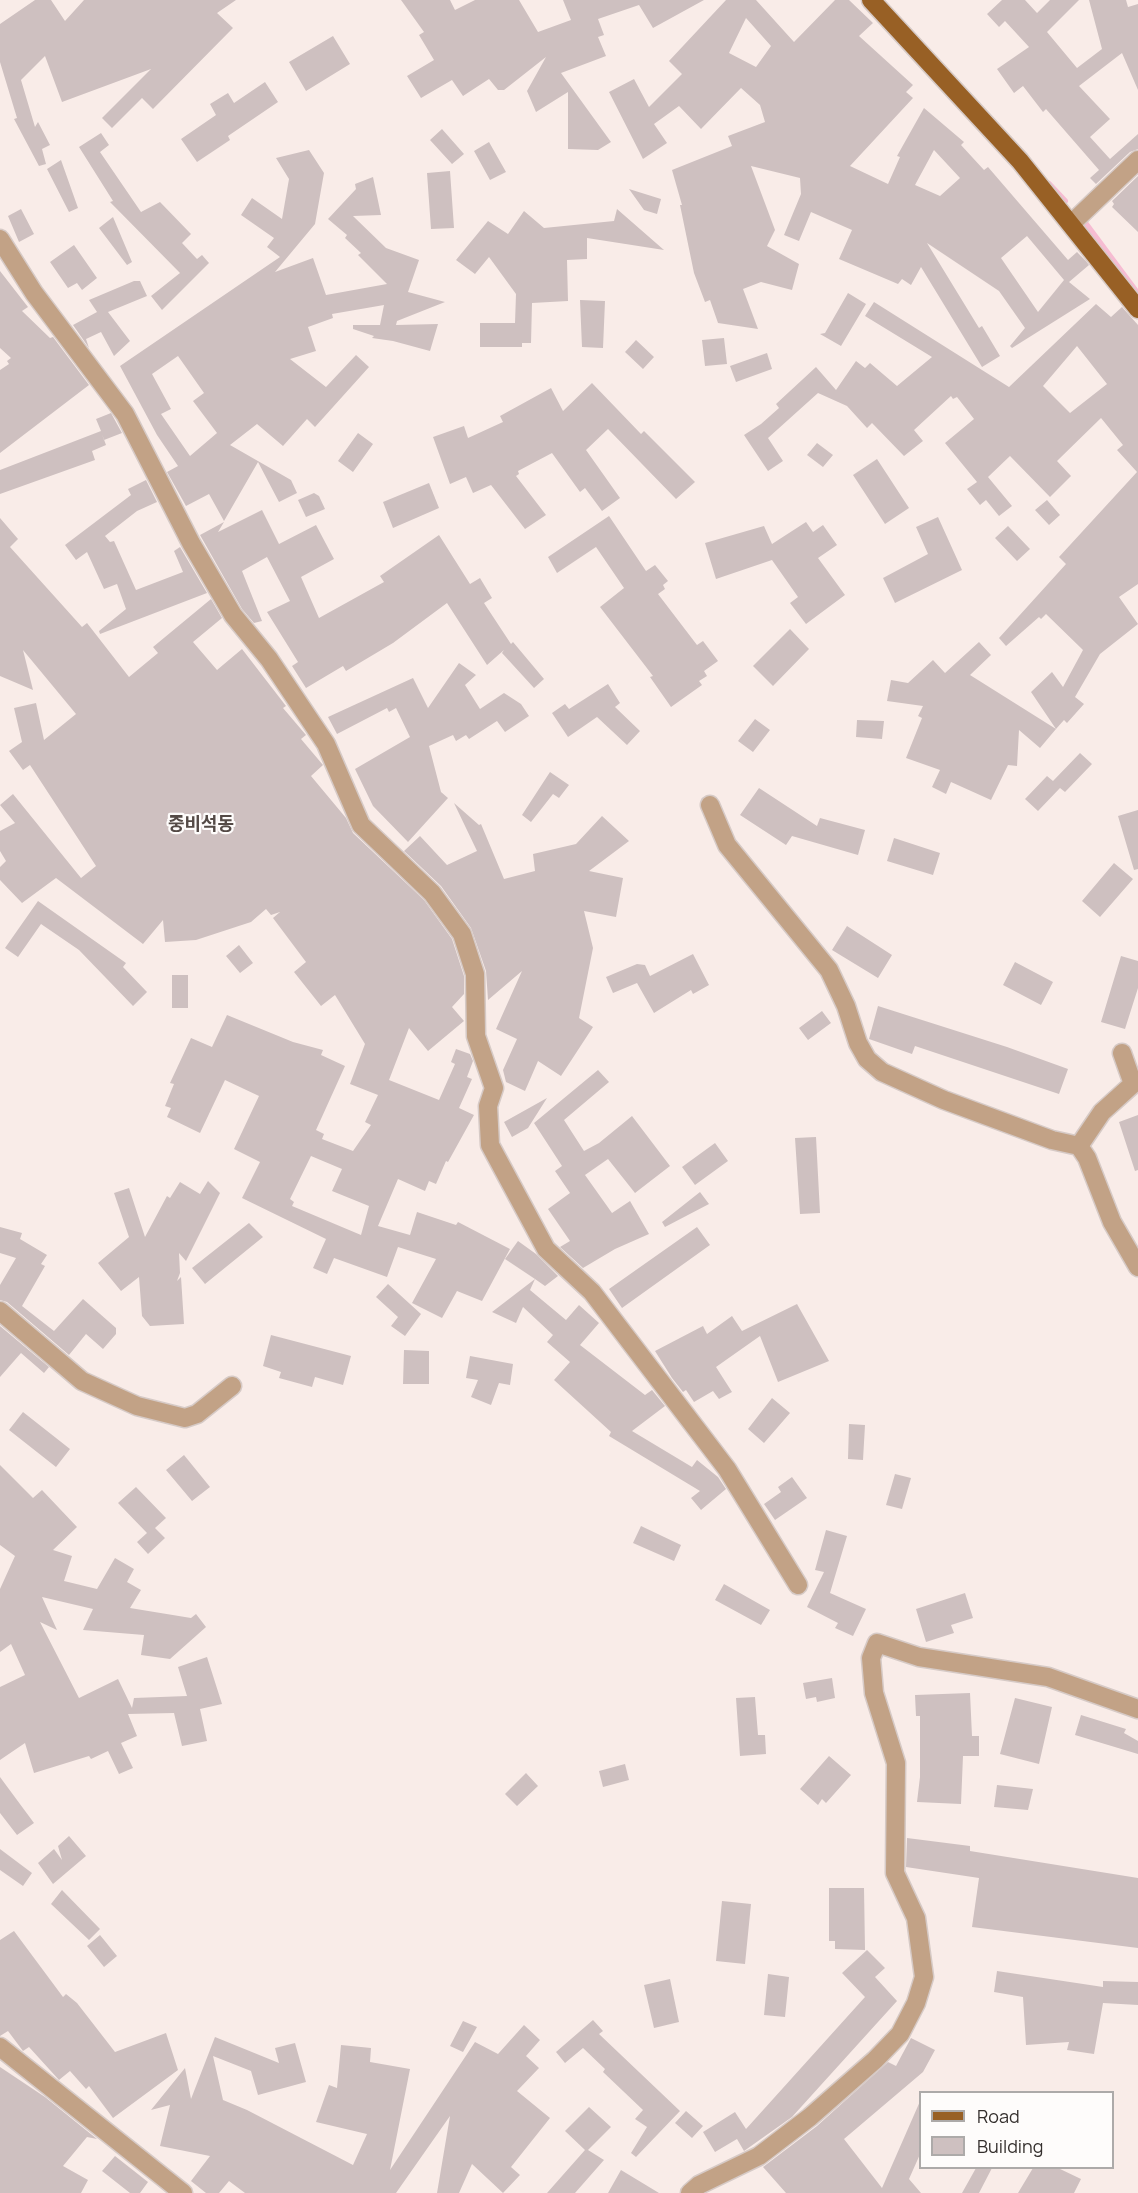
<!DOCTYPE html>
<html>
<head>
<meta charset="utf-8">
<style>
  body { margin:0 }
  #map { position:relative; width:1138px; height:2193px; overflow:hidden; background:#f9ece8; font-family:Manrope,sans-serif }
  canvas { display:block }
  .legend { position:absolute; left:919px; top:2091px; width:195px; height:78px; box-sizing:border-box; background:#fefcfb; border:2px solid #adaaa9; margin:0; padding:8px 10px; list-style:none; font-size:18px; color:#342f2d }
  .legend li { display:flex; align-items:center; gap:12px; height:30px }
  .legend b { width:30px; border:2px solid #adaaa9 }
</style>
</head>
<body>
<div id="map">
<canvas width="1138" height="2193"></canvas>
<ul class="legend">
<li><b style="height:8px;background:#986025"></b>Road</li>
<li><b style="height:16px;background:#cec0c0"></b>Building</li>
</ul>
</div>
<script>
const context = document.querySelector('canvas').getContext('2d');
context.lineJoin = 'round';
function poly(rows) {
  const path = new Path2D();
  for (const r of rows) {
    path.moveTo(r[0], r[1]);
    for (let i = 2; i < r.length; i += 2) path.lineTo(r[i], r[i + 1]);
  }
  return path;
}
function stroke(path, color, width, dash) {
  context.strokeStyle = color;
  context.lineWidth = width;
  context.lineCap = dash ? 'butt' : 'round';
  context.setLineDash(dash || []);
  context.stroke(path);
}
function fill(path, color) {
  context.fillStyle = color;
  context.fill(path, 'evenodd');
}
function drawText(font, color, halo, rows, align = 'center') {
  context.font = font + ' Manrope,"Noto Sans KR",sans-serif';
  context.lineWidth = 4.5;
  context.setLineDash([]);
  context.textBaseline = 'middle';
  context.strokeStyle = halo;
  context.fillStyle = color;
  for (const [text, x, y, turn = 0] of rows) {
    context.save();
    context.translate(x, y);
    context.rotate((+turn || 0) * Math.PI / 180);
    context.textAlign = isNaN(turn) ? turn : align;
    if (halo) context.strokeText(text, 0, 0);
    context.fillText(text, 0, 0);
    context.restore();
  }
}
const stream = poly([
  [1049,184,1065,201],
  [1083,220,1138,294]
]);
const building = poly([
  [35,0,51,0,65,21,84,0,236,0,217,13,233,28,153,109,142,98,112,128,102,118,151,69,62,102,45,56,21,80,35,127,38,122,50,145,42,149,46,164,39,166,14,119,17,118,0,62,0,24],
  [401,0,450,0,455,10,475,0,519,0,538,32,571,20,563,0,704,0,653,28,639,5,598,19,604,35,598,37,606,56,561,73,611,142,598,150,568,149,568,92,536,112,527,91,546,57,504,90,498,90,489,79,463,96,452,80,421,98,407,76,434,60,419,35,424,32],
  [726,0,756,0,794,42,835,0,849,0,873,23,859,36,913,85,906,92,913,98,850,166,888,184,900,157,897,156,924,108,964,142,961,145,984,170,988,167,1068,260,1077,252,1086,261,1089,265,1069,282,1090,299,1012,348,1010,346,1025,328,999,291,927,243,979,328,982,326,1000,356,982,367,921,267,911,285,902,279,898,284,839,259,852,230,811,212,799,241,784,235,801,194,800,178,751,166,775,230,767,246,799,264,792,290,761,282,743,289,758,329,718,323,710,300,705,302,694,273,680,205,682,205,672,170,732,146,728,136,765,122,760,105,741,88,701,129,679,106,654,124,667,143,643,159,609,92,634,79,649,107,682,74,669,61],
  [746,18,771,46,756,67,729,53],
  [934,150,960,178,940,196,915,185],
  [1027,236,1064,280,1038,312,1001,258],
  [1002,0,1025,0,1037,13,1050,0,1079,0,1047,32,1077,68,1102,49,1089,0,1126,0,1128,7,1138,4,1138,90,1122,53,1079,86,1110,119,1090,137,1110,159,1138,134,1138,149,1130,152,1096,184,1090,178,1099,170,1046,109,1043,112,1023,86,1014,93,997,69,1029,47,1005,21,999,27,987,14],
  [333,36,350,64,306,91,289,62],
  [265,82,278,102,228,136,230,140,197,162,181,139,216,115,210,104,228,93,234,103],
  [442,129,464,154,452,164,430,140],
  [101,133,109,145,100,152,141,212,160,202,191,234,182,243,197,259,202,255,209,263,162,310,151,296,180,273,110,202,113,201,79,147],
  [489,142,506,172,490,180,474,151],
  [309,150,324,173,315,224,275,272,313,258,326,295,387,284,358,255,361,253,345,238,347,235,328,219,356,189,355,184,373,177,381,215,353,216,386,248,419,260,408,292,445,302,397,321,396,325,438,324,430,351,393,341,372,338,374,336,353,329,353,325,380,325,384,305,332,314,333,318,308,327,316,351,290,359,326,387,356,355,369,367,315,427,307,419,283,446,257,424,230,445,291,480,297,493,279,502,258,462,224,521,209,494,186,506,167,472,178,466,157,435,120,366,280,257,267,247,274,238,241,215,252,198,282,219,289,179,276,158],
  [178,356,204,393,193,401,217,433,190,456,161,414,171,409,152,374],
  [61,160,78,208,69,212,47,169],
  [450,171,454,228,431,229,427,173],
  [1138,176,1138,232,1112,207,1114,204,1112,201],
  [629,189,661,199,657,214,644,210],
  [21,209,34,234,19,242,8,216],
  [617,209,664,250,587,238,587,259,567,260,568,301,532,303,531,343,522,343,522,347,480,347,480,323,515,323,516,294,489,257,475,274,456,260,488,221,508,234,524,211,544,228,614,221],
  [113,217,132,262,127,265,99,228],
  [74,245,97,278,82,290,77,283,68,288,50,262],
  [0,271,28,307,22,311,50,338,53,337,89,385,0,453,0,370,9,364,7,361,11,358,0,348],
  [134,281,140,281,147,296,108,312,130,341,114,356,101,332,86,339,89,348,73,325,97,312,89,300],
  [848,293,866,304,841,346,820,334,825,333],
  [580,300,605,301,603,348,582,347],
  [874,302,1009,387,1096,304,1111,317,1122,307,1138,325,1138,584,1119,597,1138,624,1100,654,1075,697,1084,704,1067,723,1064,720,1056,729,1031,692,1052,672,1063,687,1083,650,1046,614,1041,619,1039,617,1006,646,999,638,1066,564,1059,557,1137,472,1117,450,1123,445,1101,418,1057,461,1071,476,1050,497,1010,456,988,477,1012,506,999,516,986,500,980,505,967,489,977,482,945,443,974,419,957,397,953,399,951,396,914,430,923,441,904,456,872,423,867,428,847,406,818,393,768,438,783,461,768,471,744,435,761,424,779,408,776,404,816,367,836,390,856,361,865,368,870,363,897,386,932,357,865,316],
  [1077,346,1107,384,1070,413,1043,386],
  [724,338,727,364,705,366,702,340],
  [636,340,654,357,643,369,625,352],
  [767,353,772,369,736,382,730,366],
  [592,383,641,434,644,431,695,482,676,499,608,429,586,450,620,498,602,511,585,488,580,492,552,453,518,471,519,474,516,476,546,515,525,529,491,485,473,493,466,477,450,484,433,437,464,426,468,438,503,422,500,416,551,388,563,411],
  [111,413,122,433,104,440,102,434,106,445,92,451,95,460,0,494,0,470,101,431,96,419],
  [358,433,373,444,353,472,338,461],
  [817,443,833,455,823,467,807,455],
  [877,459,909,508,885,524,853,475],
  [146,480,157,502,137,511,105,536,110,542,114,541,136,590,183,572,174,551,180,547,207,593,100,634,99,631,126,609,117,584,104,589,87,552,76,560,65,545,131,495,128,489],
  [429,483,439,508,393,528,383,502],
  [314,493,319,496,325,509,306,517,298,500],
  [1047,500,1060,515,1049,525,1035,510],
  [262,510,279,544,316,525,334,559,301,577,319,618,384,582,380,576,439,535,470,584,480,578,492,598,484,603,511,644,513,642,544,679,534,688,502,653,504,650,487,665,447,603,393,643,346,671,343,666,306,688,292,666,298,662,267,612,290,601,267,557,242,571,262,621,254,623,242,609,200,535,224,522,218,532],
  [609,516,646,571,655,565,668,581,663,585,665,589,658,594,697,645,703,641,718,661,704,671,707,676,699,681,702,685,671,707,650,677,653,676,600,607,624,588,596,547,557,573,548,557],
  [938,517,962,570,895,603,883,578,928,554,916,527],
  [0,518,18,539,10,547,82,627,87,623,129,677,158,653,153,647,211,599,222,618,193,642,217,670,242,649,286,706,283,708,306,735,301,739,323,765,311,776,346,818,353,833,424,900,452,939,464,976,464,994,452,1007,464,1021,428,1051,409,1028,389,1080,439,1100,455,1064,451,1062,456,1049,470,1054,473,1061,467,1077,472,1079,459,1108,474,1115,448,1162,446,1161,436,1184,429,1181,425,1191,398,1179,378,1226,410,1235,417,1212,456,1225,458,1222,510,1249,482,1301,457,1291,442,1318,412,1303,436,1259,398,1247,387,1277,334,1258,327,1274,313,1268,326,1239,242,1198,260,1162,234,1149,259,1096,225,1080,200,1133,167,1117,171,1108,165,1106,174,1084,170,1083,191,1038,212,1047,227,1015,293,1042,323,1050,321,1055,345,1066,316,1130,324,1134,322,1139,353,1151,371,1125,365,1122,378,1095,350,1084,365,1044,335,995,321,1006,294,972,306,962,273,918,280,912,271,915,266,909,251,922,196,940,165,942,163,920,143,944,56,878,22,903,0,880,0,867,6,861,0,851,0,831,15,823,0,805,13,794,81,878,96,866,30,765,23,770,9,751,22,742,14,708,36,703,44,740,76,714,23,650,33,690,0,676],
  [311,1156,342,1169,332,1191,369,1206,361,1235,292,1206,294,1202,290,1199],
  [806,522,813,532,823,525,837,545,818,558,845,595,806,624,790,603,798,597,772,560,716,579,705,543,764,526,772,544],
  [1008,526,1030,549,1017,561,995,538],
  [790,629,809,649,773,686,753,666],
  [979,642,991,655,970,675,1056,729,1040,748,1019,730,1017,766,1008,765,991,800,951,782,946,794,932,787,940,770,906,758,922,718,918,716,923,706,887,701,891,680,908,683,933,660,945,673],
  [459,663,476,675,465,685,480,709,504,693,521,704,529,716,505,732,497,721,469,739,466,735,456,741,453,735,429,746,441,792,448,798,408,842,373,806,355,769,410,737,396,708,389,712,387,708,337,734,328,717,413,678,428,708],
  [608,684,620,703,615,707,640,731,627,745,597,717,568,737,552,713,565,704,569,709],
  [755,719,770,730,753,752,738,741],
  [857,720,884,721,882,739,856,737],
  [1080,753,1092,764,1065,792,1060,788,1038,811,1025,799,1047,776,1053,781],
  [550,772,569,785,559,798,553,794,531,822,522,815],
  [759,788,817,826,820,818,865,830,858,855,792,836,786,845,740,815],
  [454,803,479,825,481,824,504,879,535,871,533,854,576,844,602,816,629,841,589,871,623,878,616,917,584,911,593,948,579,1018,593,1027,561,1076,538,1061,525,1091,506,1082,503,1070,517,1039,496,1029,522,971,488,1000,486,971,471,928,441,886,404,851,420,836,447,865,477,851],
  [1138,810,1138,869,1134,870,1118,816],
  [894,838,940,853,933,875,887,861],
  [1114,863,1133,879,1100,917,1082,901],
  [38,901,126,963,123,967,147,992,133,1006,79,950,41,924,18,957,5,948],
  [847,926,892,955,878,978,832,950],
  [239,945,253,963,240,973,226,956],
  [693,954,709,985,693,994,691,990,654,1013,637,983,613,993,606,977,637,964,645,965,650,976],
  [1121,956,1138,961,1138,988,1125,1029,1101,1022],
  [1015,962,1053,982,1041,1005,1003,985],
  [172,975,188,975,188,1008,172,1008],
  [878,1006,1007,1047,1068,1069,1059,1094,915,1046,912,1054,869,1039],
  [822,1011,831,1023,808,1040,799,1028],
  [598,1070,609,1082,564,1120,584,1151,599,1143,632,1116,670,1166,635,1193,608,1159,585,1175,612,1213,630,1201,649,1234,615,1249,583,1268,560,1247,570,1241,548,1209,570,1193,555,1171,562,1166,534,1123],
  [547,1098,528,1128,512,1137,504,1122],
  [1138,1115,1138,1170,1135,1171,1119,1122],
  [816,1137,820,1213,800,1214,795,1138],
  [715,1143,728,1161,695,1185,682,1167],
  [208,1181,220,1193,186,1261,179,1253,180,1273,177,1281,181,1277,184,1324,150,1326,142,1316,139,1277,121,1291,98,1263,129,1237,114,1193,129,1188,145,1237,167,1196,170,1198,180,1182,200,1194],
  [700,1192,709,1204,665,1227,662,1222],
  [249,1223,263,1237,205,1284,192,1268],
  [0,1227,22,1233,20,1239,47,1255,41,1264,45,1266,22,1306,54,1331,83,1299,116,1328,116,1334,103,1349,86,1334,69,1355,7,1302,0,1300,0,1285,16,1258,0,1253],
  [697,1227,710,1245,622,1308,609,1289],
  [518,1241,536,1254,558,1276,545,1286,535,1279,530,1290,566,1320,579,1305,599,1323,580,1345,645,1395,652,1390,665,1406,632,1431,692,1467,697,1460,718,1477,726,1489,701,1510,691,1498,700,1491,609,1436,611,1432,554,1380,570,1362,547,1342,553,1335,523,1307,516,1323,492,1312,535,1279,505,1259],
  [388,1284,421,1314,405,1336,391,1326,398,1317,376,1297],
  [797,1304,829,1361,778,1382,760,1336,716,1367,732,1392,719,1399,713,1391,694,1402,686,1390,683,1392,672,1378,655,1351,703,1326,707,1334,732,1316,742,1331],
  [0,1326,49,1367,44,1373,21,1353,0,1377],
  [271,1335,351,1356,343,1385,315,1377,312,1387,279,1378,281,1372,263,1366],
  [404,1350,429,1351,429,1384,403,1384],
  [470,1356,513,1364,510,1385,499,1383,491,1405,471,1397,478,1380,466,1378],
  [772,1398,790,1413,764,1443,748,1429],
  [23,1412,70,1449,56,1467,9,1430],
  [849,1424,865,1425,863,1460,848,1459],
  [184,1455,210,1487,192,1501,166,1470],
  [0,1465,33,1498,42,1490,77,1527,53,1550,72,1556,64,1581,97,1589,115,1558,134,1569,127,1582,141,1590,130,1608,191,1618,196,1614,206,1627,170,1659,141,1655,144,1635,83,1630,93,1609,42,1597,57,1630,40,1622,79,1698,118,1679,132,1708,134,1698,187,1696,178,1667,207,1657,222,1704,200,1709,207,1741,182,1746,174,1713,128,1714,137,1736,121,1743,133,1768,119,1774,108,1751,91,1759,89,1756,34,1773,25,1743,0,1760,0,1687,25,1675,11,1644,0,1652,0,1589,15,1556,0,1545],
  [895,1474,911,1478,902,1509,886,1505],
  [792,1477,807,1498,775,1520,764,1504,781,1492,778,1487],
  [136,1487,166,1518,155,1528,165,1538,148,1554,137,1542,147,1533,118,1503],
  [641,1526,681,1545,674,1561,633,1543],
  [826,1530,847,1536,830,1593,866,1609,853,1636,835,1628,838,1623,807,1607,824,1572,815,1570],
  [724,1584,770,1610,761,1625,715,1600],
  [965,1593,973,1618,951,1625,954,1633,926,1642,916,1609],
  [832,1678,835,1698,817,1702,816,1697,806,1699,803,1683],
  [970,1693,972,1736,979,1736,979,1756,963,1756,961,1804,917,1802,920,1777,920,1716,916,1716,915,1695],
  [755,1697,758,1735,765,1735,766,1754,740,1756,736,1698],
  [1015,1698,1052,1707,1039,1764,1000,1754],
  [1081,1715,1126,1729,1124,1733,1138,1741,1138,1754,1075,1735],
  [829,1756,851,1775,826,1803,822,1799,818,1805,800,1789],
  [625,1764,629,1780,603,1787,599,1771],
  [526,1773,538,1786,517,1806,505,1794],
  [0,1777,34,1823,17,1835,0,1813],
  [997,1785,1033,1789,1028,1810,994,1807],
  [69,1836,86,1856,53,1884,38,1863,54,1849,62,1860,58,1846],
  [907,1838,970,1846,970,1851,1138,1878,1138,1948,972,1927,979,1878,906,1867],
  [0,1849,32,1873,23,1886,0,1870],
  [829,1888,864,1888,865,1950,835,1949,835,1941,829,1941],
  [62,1890,100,1929,89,1940,51,1904],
  [722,1901,751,1904,745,1964,716,1961],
  [14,1931,63,1997,66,1994,77,2003,115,2052,166,2033,178,2070,113,2118,89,2086,86,2089,70,2071,59,2080,29,2047,23,2051,8,2031,0,2036,0,1940],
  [100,1935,117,1956,104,1967,87,1946],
  [867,1950,885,1968,875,1977,897,2001,792,2117,744,2151,737,2139,715,2152,703,2132,735,2112,746,2129,865,1997,842,1973],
  [997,1971,1103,1987,1103,1981,1138,1982,1138,2005,1103,2003,1094,2054,1067,2050,1069,2042,1026,2045,1023,1997,994,1992],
  [768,1974,789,1977,785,2017,764,2015],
  [670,1979,679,2022,654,2028,644,1985],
  [593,2020,603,2031,599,2034,680,2111,636,2157,631,2153,647,2127,635,2119,643,2110,603,2072,605,2069,583,2048,565,2063,556,2052],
  [463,2021,477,2027,463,2052,450,2046],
  [524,2025,540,2040,526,2056,539,2068,517,2091,550,2118,511,2167,520,2175,503,2193,472,2164,459,2193,437,2193,450,2116,396,2193,245,2193,229,2181,219,2193,206,2193,191,2181,210,2156,160,2146,170,2105,151,2110,185,2068,191,2099,215,2037,279,2063,275,2048,295,2043,306,2082,258,2095,251,2071,213,2056,223,2100,247,2110,353,2165,367,2134,316,2122,329,2085,337,2088,341,2045,371,2048,370,2062,410,2069,390,2170,475,2042,498,2054],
  [911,2038,935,2050,923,2072,844,2139,882,2188,921,2099,921,2152,909,2179,921,2193,786,2193,763,2167,817,2126,888,2062,896,2066],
  [0,2067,45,2097,97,2139,87,2137,63,2166,88,2180,81,2193,0,2193],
  [589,2107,611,2127,588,2150,604,2160,575,2193,547,2193,585,2150,565,2131],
  [686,2111,703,2126,692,2138,675,2123],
  [115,2156,148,2182,140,2193,130,2193,102,2171],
  [976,2168,992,2168,979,2193,962,2193],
  [1033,2168,1058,2168,1081,2179,1074,2193,1018,2193],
  [621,2170,659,2193,608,2193]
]);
const minor = poly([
  [1072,223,1138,160],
  [0,239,34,293,125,414,191,543,233,615,269,659,326,744,361,825,432,893,462,934,475,974,476,1036,494,1088,488,1106,490,1145,546,1249,592,1292,727,1469,798,1585],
  [710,805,727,845,829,970,846,1006,858,1043,867,1059,882,1072,944,1100,1052,1140,1079,1146,1087,1158,1112,1222,1138,1267],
  [1079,1146,1102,1112,1133,1084,1122,1053],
  [0,1311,82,1381,137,1406,185,1418,197,1414,232,1386],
  [0,2047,183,2193],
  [690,2193,699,2185,759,2156,810,2117,875,2060,900,2034,916,2003,924,1977,916,1918,895,1873,896,1763,874,1693,871,1658,877,1643,919,1657,1048,1677,1138,1709]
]);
const major = poly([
  [871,0,1020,161,1138,309]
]);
const quarterNames = [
  ["중비석동",201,825]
];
stroke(stream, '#f6bcd2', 6);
fill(building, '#cec0c0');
stroke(minor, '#d6cac6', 21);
stroke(major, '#d6cac6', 21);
stroke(minor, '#c2a286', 18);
stroke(major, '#986025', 18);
drawText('bold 18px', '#544a46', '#fefcfb', quarterNames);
</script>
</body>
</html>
